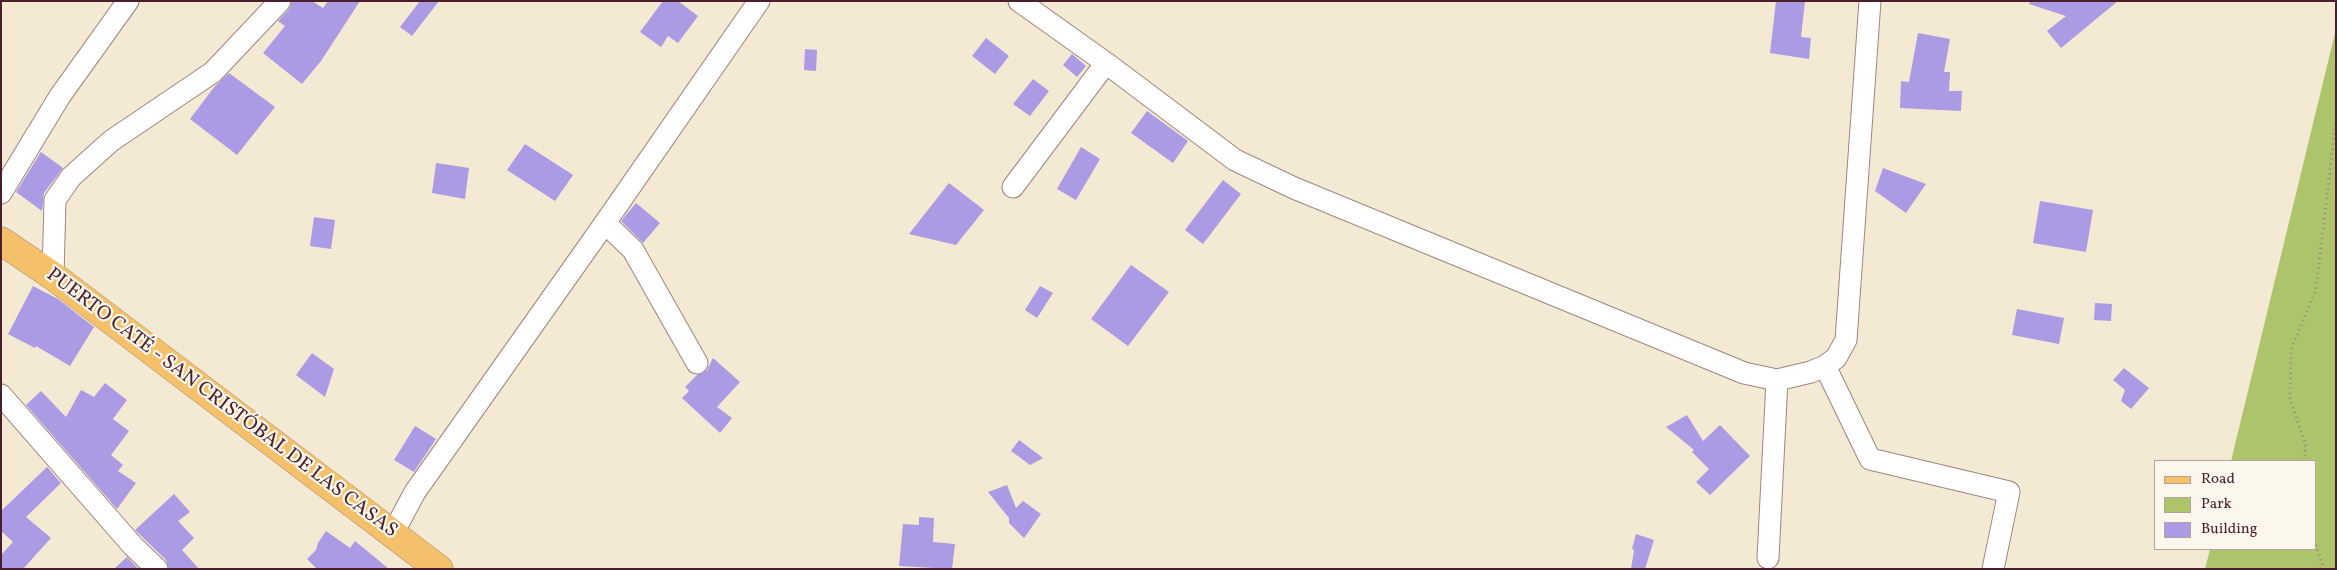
<!DOCTYPE html>
<html>
<head>
<meta charset="utf-8">
<style>
  body { margin:0 }
  #map { position:relative; width:2337px; height:570px; overflow:hidden; background:#f4ead3; font-family:Vollkorn,serif }
  canvas { display:block }
  .frame { position:absolute; inset:0; border:2px solid #4a1f2b; pointer-events:none }
  .legend { position:absolute; left:2154px; top:460px; width:162px; height:90px; box-sizing:border-box; background:#fbf7ec; border:1px solid #b4a19f; margin:0; padding:6px 9px; list-style:none; font-size:15px; color:#4a1f2b }
  .legend li { display:flex; align-items:center; gap:10px; height:25px }
  .legend b { width:25px; border:1px solid #b4a19f }
</style>
</head>
<body>
<div id="map">
<canvas width="2337" height="570"></canvas>
<div class="frame"></div>
<ul class="legend">
<li><b style="height:6px;background:#f4c16a"></b>Road</li>
<li><b style="height:14px;background:#acc46a"></b>Park</li>
<li><b style="height:14px;background:#ab9ae4"></b>Building</li>
</ul>
</div>
<script>
const context = document.querySelector('canvas').getContext('2d');
context.lineJoin = 'round';
function fill(path, color) {
  context.fillStyle = color;
  context.fill(path, 'evenodd');
}
function poly(rows) {
  const path = new Path2D();
  for (const r of rows) {
    path.moveTo(r[0], r[1]);
    for (let i = 2; i < r.length; i += 2) path.lineTo(r[i], r[i + 1]);
  }
  return path;
}
function stroke(path, color, width, dash) {
  context.strokeStyle = color;
  context.lineWidth = width;
  context.lineCap = dash ? 'butt' : 'round';
  context.setLineDash(dash || []);
  context.stroke(path);
}
function drawText(font, color, halo, rows, align = 'center') {
  context.font = font + ' Vollkorn,serif';
  context.lineWidth = 4.5;
  context.setLineDash([]);
  context.textBaseline = 'middle';
  context.strokeStyle = halo;
  context.fillStyle = color;
  for (const [text, x, y, turn = 0] of rows) {
    context.save();
    context.translate(x, y);
    context.rotate((+turn || 0) * Math.PI / 180);
    context.textAlign = isNaN(turn) ? turn : align;
    if (halo) context.strokeText(text, 0, 0);
    context.fillText(text, 0, 0);
    context.restore();
  }
}
const green = poly([
  [2336,29,2336,569,2205,569,2210,549,2316,549,2316,461,2231,461]
]);
const building = poly([
  [292,1,312,1,323,8,328,1,360,1,321,61,302,84,263,53,285,26,278,21,289,9],
  [420,1,439,1,412,36,400,27],
  [663,1,678,1,698,16,678,43,668,36,661,47,640,32],
  [1776,1,1805,1,1801,37,1811,38,1809,59,1770,53],
  [2030,1,2118,1,2061,48,2047,31,2066,16,2029,4],
  [1918,33,1950,39,1944,72,1950,72,1949,91,1962,91,1961,111,1900,108,1901,81,1909,82],
  [986,38,1009,56,995,74,972,56],
  [805,49,817,50,816,71,804,70],
  [1072,54,1086,66,1077,77,1063,65],
  [229,73,275,107,237,155,190,119,215,86],
  [1033,79,1049,91,1030,116,1013,104],
  [1147,111,1188,141,1173,163,1131,133],
  [525,144,573,175,555,201,507,170],
  [1081,147,1100,159,1076,200,1057,189],
  [41,152,63,168,44,193,42,211,16,192],
  [436,163,469,168,465,199,432,193],
  [1883,168,1926,184,1906,213,1875,191],
  [1223,180,1241,194,1203,244,1185,230],
  [949,183,984,210,956,245,909,234],
  [2040,201,2093,210,2086,252,2033,243],
  [636,203,660,223,643,243,621,221],
  [314,217,335,220,331,249,310,246],
  [1131,265,1169,292,1128,346,1091,319],
  [33,286,58,299,94,327,70,366,36,346,35,348,8,334],
  [1040,286,1053,293,1037,318,1025,310],
  [2095,303,2112,304,2111,321,2094,320],
  [2017,309,2064,318,2059,344,2012,335],
  [312,353,334,369,325,397,296,375],
  [713,358,740,382,717,407,732,418,720,433,682,398,689,391,685,387,697,375,707,370],
  [2124,368,2149,388,2131,409,2121,401,2125,390,2113,380],
  [105,383,127,400,113,419,129,431,111,455,123,465,118,471,136,483,117,509,26,405,41,391,66,417,81,390,94,397],
  [1687,415,1703,441,1720,425,1750,456,1710,495,1696,482,1709,469,1692,452,1694,450,1666,427],
  [415,426,436,439,414,472,394,460],
  [1019,440,1043,458,1030,465,1011,451],
  [47,467,61,483,26,517,51,538,23,569,1,569,1,555,13,542,1,531,1,511],
  [1007,485,1016,508,1023,501,1041,514,1024,538,1009,523,1009,518,988,492],
  [174,494,190,512,178,521,194,538,182,550,199,569,169,569,166,560,135,530],
  [919,517,934,518,933,542,955,544,952,569,899,566,903,524,919,525],
  [326,531,350,548,355,541,389,569,317,569,307,559,316,550,318,543],
  [1636,534,1654,540,1645,569,1631,569,1634,550,1632,549],
  [127,557,139,569,114,569]
]);
const path = poly([
  [2304,461,2306,447,2290,398,2291,350,2316,289,2336,119],
  [2316,545,2323,567,2321,569]
]);
const minor = poly([
  [1019,1,1106,63,1235,160,1294,188,1744,373,1777,380,1811,372,1825,366,1836,358,1846,340,1870,1],
  [1013,187,1106,63],
  [1,193,60,96,128,1],
  [605,223,633,250,697,363],
  [53,276,55,200,71,177,111,141,213,72,280,1],
  [1825,366,1870,459,2009,492,1993,569],
  [1,395,133,546,157,569],
  [393,533,415,492,605,223,759,1],
  [1768,558,1777,380]
]);
const major = poly([
  [1,241,53,276,439,569]
]);
const streetNames = [
  ["PUERTO CATÉ - SAN CRISTÓBAL DE LAS CASAS",221,404,37]
];
fill(green, '#acc46a');
fill(building, '#ab9ae4');
stroke(minor, '#9f847f', 23);
stroke(major, '#9f847f', 29);
stroke(path, '#9f847f', 3, [1, 4]);
stroke(minor, '#fff', 21);
stroke(major, '#f4c16a', 28);
drawText('20px', '#4a1f2b', '#fbf7ec', streetNames);
</script>
</body>
</html>
